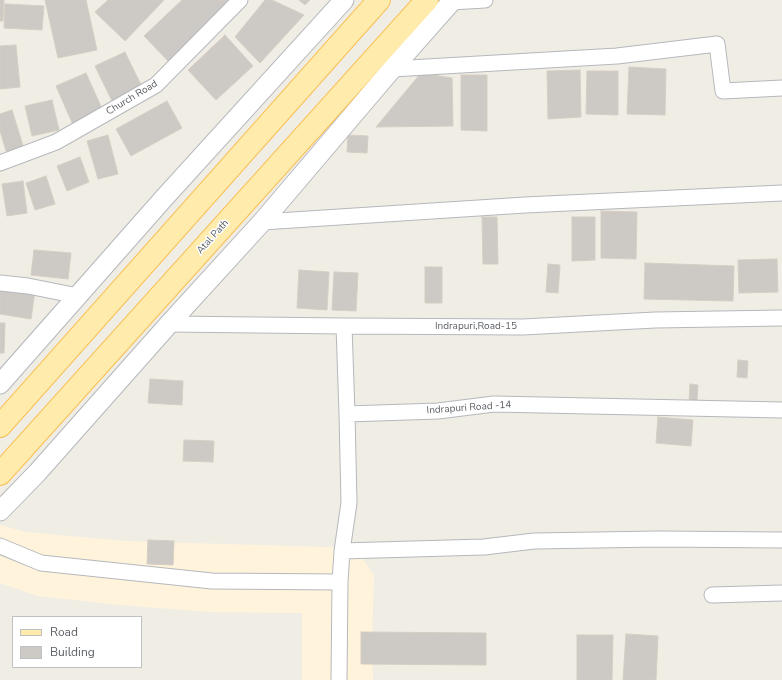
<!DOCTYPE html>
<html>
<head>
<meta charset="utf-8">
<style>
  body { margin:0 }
  #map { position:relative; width:782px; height:680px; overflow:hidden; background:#f0ede5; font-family:"Nunito Sans",sans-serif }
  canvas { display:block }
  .legend { position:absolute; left:12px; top:616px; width:130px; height:52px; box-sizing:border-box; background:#fff; border:1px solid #bec0c2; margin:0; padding:5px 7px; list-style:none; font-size:12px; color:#5c6166 }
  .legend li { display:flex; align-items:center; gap:8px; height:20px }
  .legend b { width:20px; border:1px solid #bec0c2 }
</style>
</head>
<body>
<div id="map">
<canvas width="782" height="680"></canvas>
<ul class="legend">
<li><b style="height:5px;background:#ffebab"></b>Road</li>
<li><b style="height:11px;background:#cdc9c4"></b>Building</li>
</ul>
</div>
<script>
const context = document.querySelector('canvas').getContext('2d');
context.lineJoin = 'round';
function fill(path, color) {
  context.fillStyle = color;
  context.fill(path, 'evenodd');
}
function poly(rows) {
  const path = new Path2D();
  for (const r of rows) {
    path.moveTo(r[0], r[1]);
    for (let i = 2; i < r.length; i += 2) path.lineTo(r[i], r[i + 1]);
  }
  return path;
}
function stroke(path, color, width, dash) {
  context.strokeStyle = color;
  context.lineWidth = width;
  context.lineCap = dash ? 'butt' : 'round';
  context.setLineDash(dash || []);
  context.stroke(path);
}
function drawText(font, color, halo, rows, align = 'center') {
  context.font = font + ' "Nunito Sans",sans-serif';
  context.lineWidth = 3;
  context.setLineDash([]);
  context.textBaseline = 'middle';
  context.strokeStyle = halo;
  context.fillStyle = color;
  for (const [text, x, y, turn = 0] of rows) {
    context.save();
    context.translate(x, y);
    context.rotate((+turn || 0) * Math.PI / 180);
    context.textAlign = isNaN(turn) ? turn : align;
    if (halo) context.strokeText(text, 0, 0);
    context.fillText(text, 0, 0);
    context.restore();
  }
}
const commercial = poly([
  [0,525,26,532,125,541,355,548,374,575,372,638,373,680,302,680,302,613,210,612,120,605,38,596,0,583]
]);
const building = poly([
  [0,0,4,0,3,21,0,21,0,0],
  [45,0,86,0,97,50,58,58,45,0],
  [108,0,164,0,125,41,95,12,108,0],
  [182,0,230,0,231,1,168,61,144,36,182,0],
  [265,0,272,0,304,15,260,63,235,37,265,0],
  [299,0,310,0,305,5,299,0],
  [5,4,44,6,42,30,4,28,5,4],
  [225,35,253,66,216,100,188,70,225,35],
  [16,45,20,87,0,89,0,46,16,45],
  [125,52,143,89,113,103,95,66,125,52],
  [629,67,666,69,665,115,627,114,629,67],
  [580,70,581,117,548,119,547,71,580,70],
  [587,71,618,71,618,115,586,114,587,71],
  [86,73,103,111,73,125,56,86,86,73],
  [421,73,452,78,453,126,376,127,421,73],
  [461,75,487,75,487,131,461,130,461,75],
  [52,100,59,130,32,136,25,106,52,100],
  [167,101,182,128,131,156,116,129,167,101],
  [12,110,24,149,7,154,0,131,0,114,12,110],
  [108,135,118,174,98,179,87,141,108,135],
  [348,135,368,136,367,153,347,152,348,135],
  [80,157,89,182,67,191,57,166,80,157],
  [46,176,55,204,35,210,26,183,46,176],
  [23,181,27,213,7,216,2,184,23,181],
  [601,211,637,212,636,259,601,258,601,211],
  [482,217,497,217,498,264,483,264,482,217],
  [572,217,595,217,595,260,572,261,572,217],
  [34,250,71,253,68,279,31,275,34,250],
  [777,259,778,292,739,293,738,260,777,259],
  [645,263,734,266,733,301,644,299,645,263],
  [548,264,560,265,558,293,546,292,548,264],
  [425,267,442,267,442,303,425,303,425,267],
  [299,270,329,272,327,310,297,308,299,270],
  [334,272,358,273,356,311,332,310,334,272],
  [0,285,35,291,31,319,0,314,0,285],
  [0,323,5,323,4,353,0,353,0,323],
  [738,360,748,361,747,378,737,377,738,360],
  [150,379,183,381,182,405,148,403,150,379],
  [690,384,698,385,697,402,689,402,690,384],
  [658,417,693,420,691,446,656,443,658,417],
  [184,440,214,441,213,462,183,461,184,440],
  [148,540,174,541,173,565,147,564,148,540],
  [361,632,486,633,486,665,361,664,361,632],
  [626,634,658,636,656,680,623,680,626,634],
  [577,635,613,635,612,680,577,680,577,635]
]);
const minor = poly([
  [451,2,485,0],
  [392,69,617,56,717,44,723,91,782,88],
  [0,163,56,142,156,85,240,0],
  [262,222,525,205,782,193],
  [0,283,28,286,78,296],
  [169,324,344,326,523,327,655,320,782,318],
  [344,326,347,414],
  [0,546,41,563,212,581,340,582],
  [342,551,484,547,534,541,659,539,782,540],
  [712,595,782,593],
  [339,680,340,582,342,551,349,503,347,414,438,411,494,404,782,410]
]);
const tertiary = poly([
  [0,384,164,198,344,0],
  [0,511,37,473,169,324,262,222,392,69,453,0]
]);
const primary = poly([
  [0,426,379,0],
  [0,474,427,0]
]);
const streetNames = [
  ["Church Road",132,98,-31],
  ["Atal Path",213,237,-48],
  ["Indrapuri,Road-15",476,327],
  ["Indrapuri Road -14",469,408,-4]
];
fill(commercial, '#fff4db');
fill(building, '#cdc9c4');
stroke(building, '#d5cec3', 1);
stroke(minor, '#b5b8bc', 17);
stroke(tertiary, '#b5b8bc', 21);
stroke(primary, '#fabf54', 24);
stroke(minor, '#fff', 15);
stroke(tertiary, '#fff', 19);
stroke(primary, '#ffebab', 22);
drawText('10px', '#5c6166', '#fff', streetNames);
</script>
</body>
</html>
